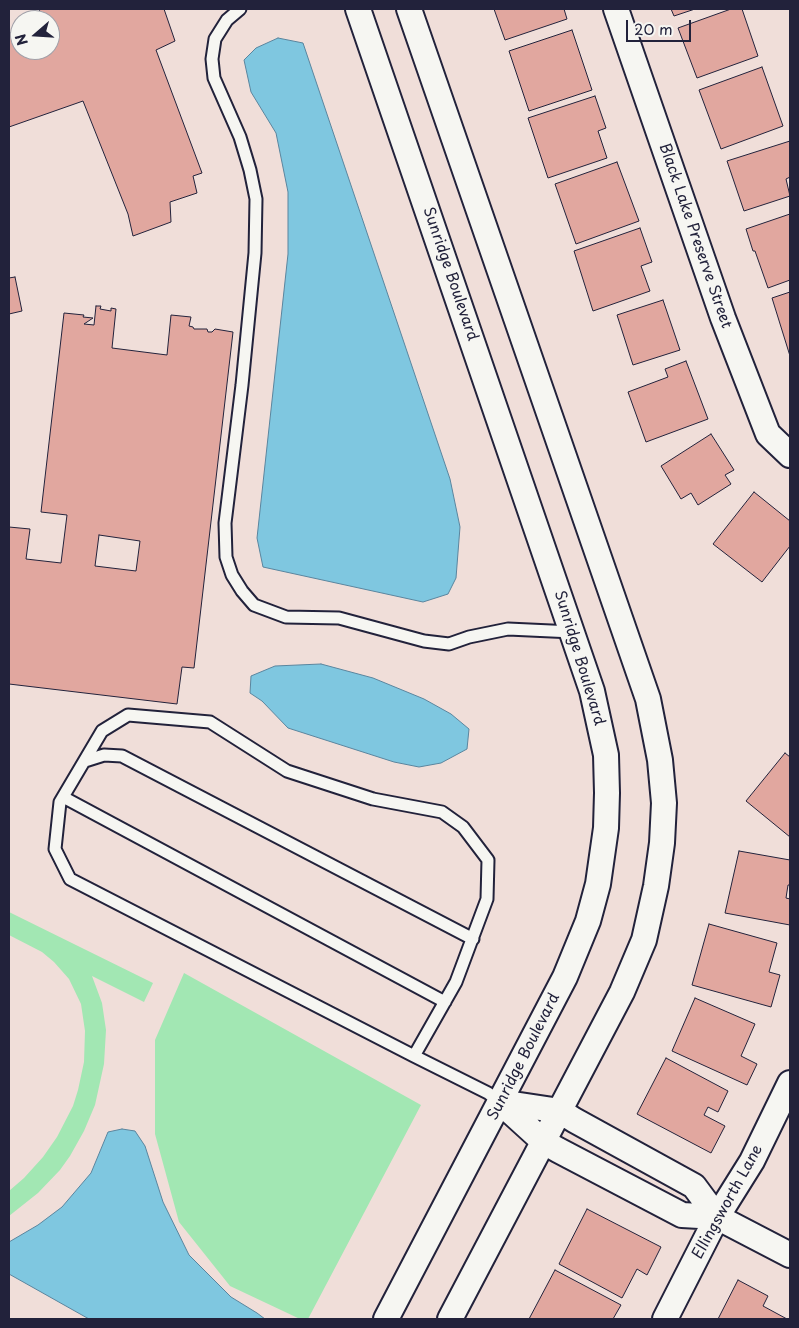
<!DOCTYPE html>
<html>
<head>
<meta charset="utf-8">
<style>
  body { margin:0 }
  #map { position:relative; width:799px; height:1328px; overflow:hidden; background:#f0ded9; font-family:"Playpen Sans",sans-serif }
  canvas { display:block }
  .frame { position:absolute; inset:0; border:10px solid #22223b; pointer-events:none }
  .north { position:absolute; left:10px; top:10px; width:50px; height:50px; box-sizing:border-box; background:#f6f6f2; border:1px solid #a1a1a9; border-radius:50%; rotate:251deg; font-size:14px; font-weight:700; line-height:20px; text-align:center; color:#22223b }
  .north::after { content:''; display:block; margin:auto; width:18px; height:22px; background:#22223b; clip-path:polygon(50% 0,100% 100%,50% 72%,0 100%) }
  .scale { position:absolute; left:626px; top:20px; width:65px; height:22px; box-sizing:border-box; border:2px solid #22223b; border-top:0; padding-left:6px; font-size:15px; line-height:18px; white-space:nowrap; color:#22223b; -webkit-text-stroke:4px #f6f6f2; paint-order:stroke }
</style>
</head>
<body>
<div id="map">
<canvas width="799" height="1328"></canvas>
<div class="frame"></div>
<div class="north">N</div>
<div class="scale">20 m</div>
</div>
<script>
const context = document.querySelector('canvas').getContext('2d');
context.lineJoin = 'round';
function fill(path, color) {
  context.fillStyle = color;
  context.fill(path, 'evenodd');
}
function poly(rows) {
  const path = new Path2D();
  for (const r of rows) {
    path.moveTo(r[0], r[1]);
    for (let i = 2; i < r.length; i += 2) path.lineTo(r[i], r[i + 1]);
  }
  return path;
}
function stroke(path, color, width, dash) {
  context.strokeStyle = color;
  context.lineWidth = width;
  context.lineCap = dash ? 'butt' : 'round';
  context.setLineDash(dash || []);
  context.stroke(path);
}
function drawText(font, color, halo, rows, align = 'center') {
  context.font = font + ' "Playpen Sans",sans-serif';
  context.lineWidth = 4;
  context.setLineDash([]);
  context.textBaseline = 'middle';
  context.strokeStyle = halo;
  context.fillStyle = color;
  for (const [text, x, y, turn = 0] of rows) {
    context.save();
    context.translate(x, y);
    context.rotate((+turn || 0) * Math.PI / 180);
    context.textAlign = isNaN(turn) ? turn : align;
    if (halo) context.strokeText(text, 0, 0);
    context.fillText(text, 0, 0);
    context.restore();
  }
}
const green = poly([
  [9,912,153,983,144,1002,92,976,102,1003,106,1030,104,1064,95,1105,84,1131,70,1156,60,1170,38,1193,9,1216,9,1191,24,1178,43,1157,57,1137,73,1106,78,1090,84,1062,85,1031,81,1004,69,979,54,962,42,952,9,935],
  [184,973,421,1105,308,1319,300,1319,230,1286,179,1222,155,1134,155,1040]
]);
const water = poly([
  [278,38,303,43,450,479,460,527,456,578,448,594,423,602,263,567,257,538,288,254,288,192,276,133,251,92,244,60,256,48,278,38],
  [321,664,373,678,424,699,451,714,469,729,467,749,441,763,419,767,394,762,288,728,262,701,250,693,251,676,275,666,321,664],
  [122,1129,135,1131,145,1146,163,1202,189,1255,231,1297,257,1313,265,1319,89,1319,9,1274,9,1242,38,1225,62,1207,91,1173,108,1132,122,1129]
]);
const building = poly([
  [39,9,164,9,175,41,156,50,202,173,193,176,197,193,170,202,171,222,133,236,128,214,83,101,9,127,9,33,20,30,20,50,50,50,50,20,43,20,39,9],
  [494,9,564,9,567,19,505,40,494,9],
  [671,9,695,9,674,16,671,9],
  [731,9,742,9,758,56,697,78,678,28,731,9],
  [572,30,592,90,529,111,509,51,572,30],
  [762,67,783,126,721,149,699,90,762,67],
  [595,96,606,128,598,131,607,158,548,178,528,118,595,96],
  [790,141,790,177,786,179,790,196,744,211,727,161,790,141],
  [617,162,639,221,576,244,555,184,617,162],
  [790,214,790,280,768,288,755,251,753,251,746,229,790,214],
  [640,228,652,262,641,266,650,291,593,311,574,251,640,228],
  [15,277,22,311,9,314,9,278,15,277],
  [790,292,790,356,772,298,790,292],
  [663,300,680,350,633,365,617,315,663,300],
  [96,306,101,306,100,309,111,311,111,308,116,309,112,348,167,355,171,315,191,317,189,326,193,327,194,329,207,329,208,332,212,332,215,329,233,332,194,668,182,667,177,704,9,684,9,527,30,529,26,559,61,563,67,515,41,512,64,313,84,315,83,317,93,318,84,324,94,325,96,306],
  [99,535,140,541,136,571,95,566,99,535],
  [686,361,708,419,646,442,628,392,668,377,665,369,686,361],
  [711,434,734,470,725,475,731,484,698,505,691,493,681,499,661,466,711,434],
  [754,492,790,521,790,546,762,582,713,544,754,492],
  [785,753,790,757,790,837,746,801,785,753],
  [739,851,790,860,790,885,788,885,786,898,790,899,790,925,725,913,739,851],
  [709,924,777,943,769,972,780,975,771,1007,692,985,709,924],
  [695,998,755,1024,741,1056,757,1064,747,1085,672,1051,695,998],
  [666,1058,728,1091,718,1112,708,1107,704,1115,725,1126,711,1153,637,1114,666,1058],
  [587,1209,661,1247,647,1275,637,1269,622,1298,559,1264,587,1209],
  [555,1270,621,1305,613,1319,529,1319,555,1270],
  [738,1280,768,1296,763,1306,787,1319,718,1319,738,1280]
]);
const service = poly([
  [240,9,227,20,215,39,212,59,214,78,240,137,250,170,256,199,255,253,242,385,225,523,226,557,232,575,242,591,254,605,286,617,339,618,424,641,449,644,469,637,508,629,573,632],
  [85,761,104,755,122,756,473,939],
  [63,797,445,1002],
  [414,1056,456,982,487,899,488,860,463,827,442,812,373,799,287,771,210,722,128,715,102,731,60,802,55,849,70,879,414,1056,488,1093,500,1102]
]);
const minor = poly([
  [358,9,592,691,606,755,607,793,606,828,598,884,588,921,565,977,386,1319],
  [409,9,648,699,660,760,664,803,662,843,656,886,644,940,622,992,450,1319],
  [616,9,723,318,768,434,790,455],
  [500,1102,544,1142,558,1150,682,1215,717,1217,790,1255],
  [500,1102,560,1111,574,1120,694,1186,717,1217],
  [665,1319,717,1217,752,1161,790,1083]
]);
const streetNames = [
  ["Black Lake Preserve Street",695,236,71],
  ["Sunridge Boulevard",450,274,71],
  ["Sunridge Boulevard",579,658,73],
  ["Sunridge Boulevard",524,1057,-63],
  ["Ellingsworth Lane",728,1202,-61]
];
fill(green, '#a2e7b3');
fill(water, '#7fc7e0');
stroke(water, '#5a859e', 1);
fill(building, '#e1a79f');
stroke(building, '#22223b', 1);
stroke(service, '#22223b', 15);
stroke(minor, '#22223b', 28);
stroke(service, '#f6f6f2', 11);
stroke(minor, '#f6f6f2', 24);
drawText('15px', '#22223b', '#f6f6f2', streetNames);
</script>
</body>
</html>
